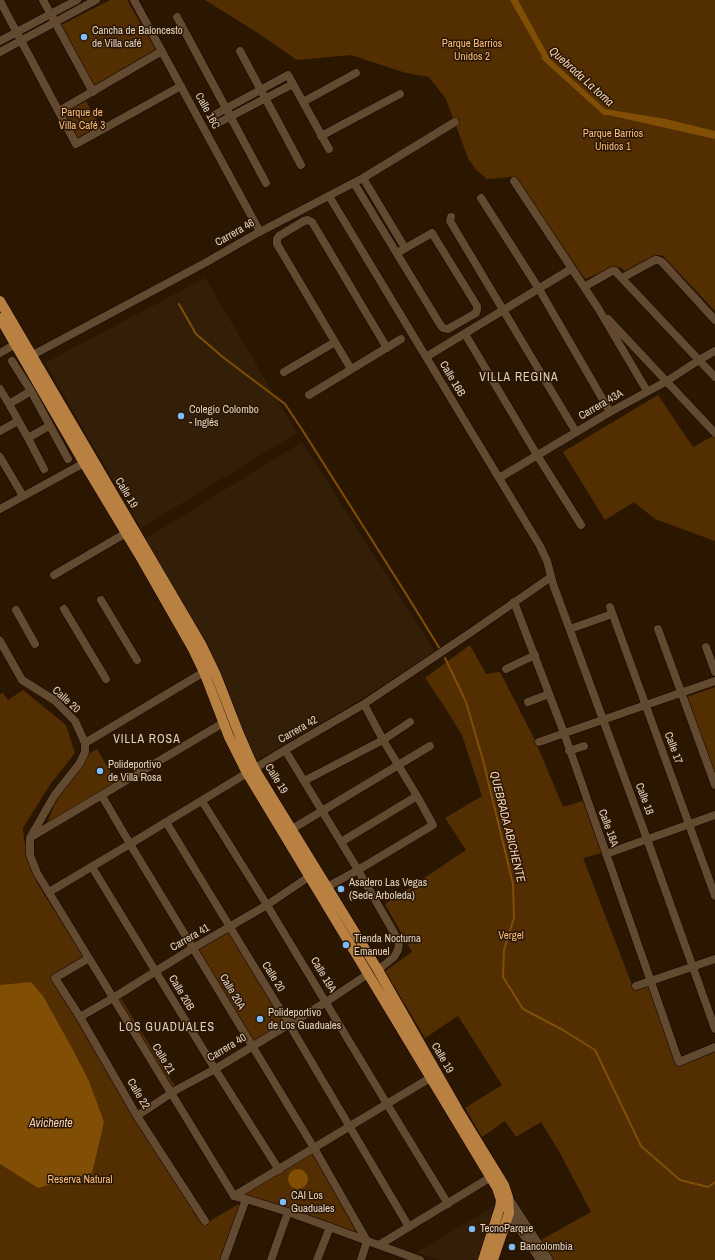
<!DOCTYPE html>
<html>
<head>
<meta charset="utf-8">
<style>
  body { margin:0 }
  canvas { display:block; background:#2b1600 }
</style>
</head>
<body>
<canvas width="715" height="1260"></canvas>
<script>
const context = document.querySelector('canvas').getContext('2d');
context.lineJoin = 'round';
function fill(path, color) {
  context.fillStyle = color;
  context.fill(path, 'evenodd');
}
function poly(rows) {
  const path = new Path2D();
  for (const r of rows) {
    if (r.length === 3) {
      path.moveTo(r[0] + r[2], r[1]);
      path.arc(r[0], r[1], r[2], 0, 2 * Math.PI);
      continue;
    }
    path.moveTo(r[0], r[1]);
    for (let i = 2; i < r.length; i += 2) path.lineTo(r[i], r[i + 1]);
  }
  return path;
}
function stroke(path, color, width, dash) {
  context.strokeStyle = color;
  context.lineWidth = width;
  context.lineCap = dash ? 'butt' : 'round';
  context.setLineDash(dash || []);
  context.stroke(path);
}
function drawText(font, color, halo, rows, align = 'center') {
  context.font = font + ' "Archivo Narrow",sans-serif';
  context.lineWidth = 3;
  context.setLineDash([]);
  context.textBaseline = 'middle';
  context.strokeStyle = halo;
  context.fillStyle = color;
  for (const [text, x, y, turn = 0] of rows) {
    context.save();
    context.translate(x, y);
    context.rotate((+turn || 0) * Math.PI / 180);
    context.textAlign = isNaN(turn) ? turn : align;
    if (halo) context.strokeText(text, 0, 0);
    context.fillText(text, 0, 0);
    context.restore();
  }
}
const built = poly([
  [205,278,297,433,141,528,45,363],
  [302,442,435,652,360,700,257,760,242,729,220,673,207,643,145,539],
  [495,1205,478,1260,438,1260,417,1252]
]);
const green = poly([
  [110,0,127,0,156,50,94,86,61,25],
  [205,0,715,0,715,311,663,256,658,255,625,271,620,267,616,267,585,279,517,181,512,177,487,179,476,170,468,158,446,99,429,77,406,73,351,55,297,60,261,35],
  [86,101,100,126,77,138,64,113],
  [658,395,693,447,715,435,715,541,655,519,634,502,605,520,563,452],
  [470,645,486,674,500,672,535,740,563,807,583,801,602,853,583,858,634,990,650,984,678,1063,715,1050,715,1260,554,1260,539,1241,591,1212,560,1153,541,1122,516,1137,505,1121,482,1137,465,1108,502,1085,458,1016,425,1038,385,971,412,952,385,904,466,850,445,818,482,796,462,735,444,706,425,678],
  [715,687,715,773,687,697],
  [23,690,66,725,75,753,49,786,23,828,24,839,37,883,83,956,50,978,107,1067,136,1120,203,1225,244,1201,222,1260,0,1260,0,694,3,693,8,700],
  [97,749,117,783,47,824,54,805,62,791,88,754],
  [229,931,287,1022,252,1044,197,950],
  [120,997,176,1088,171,1090,117,1000],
  [312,1152,358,1234,243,1195]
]);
const water = poly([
  [510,0,518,0,550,59,605,109,666,119,715,131,715,139,604,114,543,58],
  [31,982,43,996,72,1048,89,1081,104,1122,92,1173,38,1188,0,1164,0,985],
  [298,1179,10]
]);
const stream = poly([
  [542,58,604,114,606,114],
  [179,304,196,334,224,358,285,404,303,431,408,597,440,649],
  [445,658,466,702,483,760,513,884,514,918,504,950,503,977,523,1009,563,1030,595,1050,641,1146,680,1180,708,1187,715,1182]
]);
const minor = poly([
  [43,0,93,92],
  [134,0,260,232],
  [0,1,76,144,181,86],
  [177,17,266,183],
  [0,41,77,0],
  [240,51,301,165],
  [0,52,96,0],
  [303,102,356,73],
  [59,111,162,51],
  [216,114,288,75,329,149],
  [220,122,293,84],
  [321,136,400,94],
  [363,178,405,248],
  [514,181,598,308,647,391],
  [354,183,441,326,443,328,448,329,476,313,477,310,477,306,432,233,397,253],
  [329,196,540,546,547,561,553,584,647,839,715,1029],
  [481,198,539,289,610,412],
  [451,217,450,221,576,432],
  [622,278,655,260,658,260,662,262,715,320],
  [584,287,612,271,615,271,715,377],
  [608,319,715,433],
  [465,334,537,455,581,525],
  [0,353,19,342],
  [426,357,571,269],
  [27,358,205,263,252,236,363,178,455,122],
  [12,361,31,391],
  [351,369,277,244,277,239,279,236,304,221,308,220,312,222,387,348],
  [284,372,335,342],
  [0,389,9,404],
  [309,395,401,339],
  [49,426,28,438,9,404,31,391,68,459],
  [0,431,18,421],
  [28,438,44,469],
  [0,457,23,496],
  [499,478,610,412,667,381,699,360,715,351],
  [0,509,84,463],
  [54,575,126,533],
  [101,600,137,660],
  [514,602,564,733,679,1062,715,1047],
  [610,607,715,896],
  [64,609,106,679],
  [16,610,35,644],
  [570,629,612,614],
  [658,629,715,785],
  [0,641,22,680,54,700,75,721,85,743,85,752,80,763,54,796,30,838,30,855,37,873,234,1196],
  [706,647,715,672],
  [506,669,535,655],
  [528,702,549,694],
  [539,742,715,681],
  [85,743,204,672],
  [285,750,358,870,397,938,399,943,398,950,394,957,378,970],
  [569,751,584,746],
  [304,781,383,740,410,722],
  [102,796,130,844,314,1148,367,1241,361,1260],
  [202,801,267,905,387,1104,448,1204],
  [166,822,289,1024,409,1227],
  [292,829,430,746],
  [31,837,223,723],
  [341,842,417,796],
  [606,854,715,815],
  [92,867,215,1069,279,1170],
  [327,887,358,870,433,825,417,796,383,740,364,704],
  [49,892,130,844,285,750,364,704,470,633,551,577],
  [89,958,55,978,80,1017,137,1116,205,1221],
  [636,986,715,959],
  [80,1017,113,998,193,948,267,905,310,876],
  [137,1116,176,1090,215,1069,326,1002,368,974],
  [234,1196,430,1078],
  [234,1196,246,1199,288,1212,420,1260],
  [508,1197,549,1260],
  [509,1213,540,1260],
  [379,1245,491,1177],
  [224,1260,246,1199],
  [271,1260,288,1212],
  [317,1260,330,1227]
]);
const major = poly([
  [0,301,201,644,216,675,239,734,254,768,378,970,458,1110,504,1185,508,1197,509,1213,493,1260],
  [0,318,84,463,141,558,193,649,204,672,229,737,247,773,497,1188,501,1200,500,1207,483,1260]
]);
const markers = [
  [84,37,4,"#7dbef9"],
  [181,416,4,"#7dbef9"],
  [100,771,4,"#7dbef9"],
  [341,889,4,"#7dbef9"],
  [346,945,4,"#7dbef9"],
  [260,1019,4,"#7dbef9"],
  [283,1202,4,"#7dbef9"],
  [472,1229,4,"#7dbef9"],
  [512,1247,4,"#7dbef9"]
];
const poiNames = [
  ["Cancha de Baloncesto",92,31],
  ["de Villa café",92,44],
  ["Colegio Colombo",189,410],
  ["- Inglés",189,423],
  ["Polideportivo",108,765],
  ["de Villa Rosa",108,778],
  ["Asadero Las Vegas",349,883],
  ["(Sede Arboleda)",349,896],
  ["Tienda Nocturna",354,939],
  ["Emanuel",354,952],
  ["Polideportivo",268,1013],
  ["de Los Guaduales",268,1026],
  ["CAI Los",291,1196],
  ["Guaduales",291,1209],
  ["TecnoParque",480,1229],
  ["Bancolombia",520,1247]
];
const parkNames = [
  ["Parque Barrios",472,44],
  ["Unidos 2",472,57],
  ["Parque de",82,113],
  ["Villa Café 3",82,126],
  ["Parque Barrios",613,134],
  ["Unidos 1",613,147],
  ["Vergel",511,936],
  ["Reserva Natural",80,1180]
];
const streetNames = [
  ["Calle 16C",207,111,62],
  ["Carrera 46",235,233,-30],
  ["Calle 16B",452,379,59],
  ["Carrera 43A",601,405,-30],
  ["Calle 19",126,493,59],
  ["Calle 20",66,700,42],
  ["Carrera 42",298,730,-30],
  ["Calle 17",673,748,70],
  ["Calle 19",276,779,58],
  ["Calle 18",644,799,70],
  ["Calle 18A",608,828,70],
  ["Carrera 41",190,938,-30],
  ["Calle 19A",323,975,59],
  ["Calle 20",273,977,58],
  ["Calle 20A",232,992,59],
  ["Calle 20B",181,993,59],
  ["Carrera 40",227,1048,-31],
  ["Calle 19",442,1058,60],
  ["Calle 21",163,1059,59],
  ["Calle 22",138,1094,59]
];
const waterNames = [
  ["Quebrada La toma",581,77,42],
  ["QUEBRADA ABICHENTE",507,827,76],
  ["Avichente",51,1124]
];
const neighbourhoodNames = [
  ["VILLA REGINA",519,378],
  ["VILLA ROSA",147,740],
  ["LOS GUADUALES",167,1028]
];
fill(built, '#331f08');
fill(green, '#522e00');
fill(water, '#814e06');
stroke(stream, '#814e06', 2);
stroke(minor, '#120200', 9);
stroke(major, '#120200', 11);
stroke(minor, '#624a31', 8);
stroke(major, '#b88142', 10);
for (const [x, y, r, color] of markers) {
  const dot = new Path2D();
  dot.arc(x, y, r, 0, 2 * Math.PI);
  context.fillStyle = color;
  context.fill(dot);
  stroke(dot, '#2b1600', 1.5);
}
drawText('11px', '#e0d2c4', '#2b1600', poiNames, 'left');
drawText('11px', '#f9be7e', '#2b1600', parkNames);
drawText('11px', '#e0d2c4', '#2b1600', streetNames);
drawText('italic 12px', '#f4d5b7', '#2b1600', waterNames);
context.letterSpacing = '1px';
drawText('12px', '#e0d2c4', '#2b1600', neighbourhoodNames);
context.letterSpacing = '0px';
</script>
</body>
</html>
